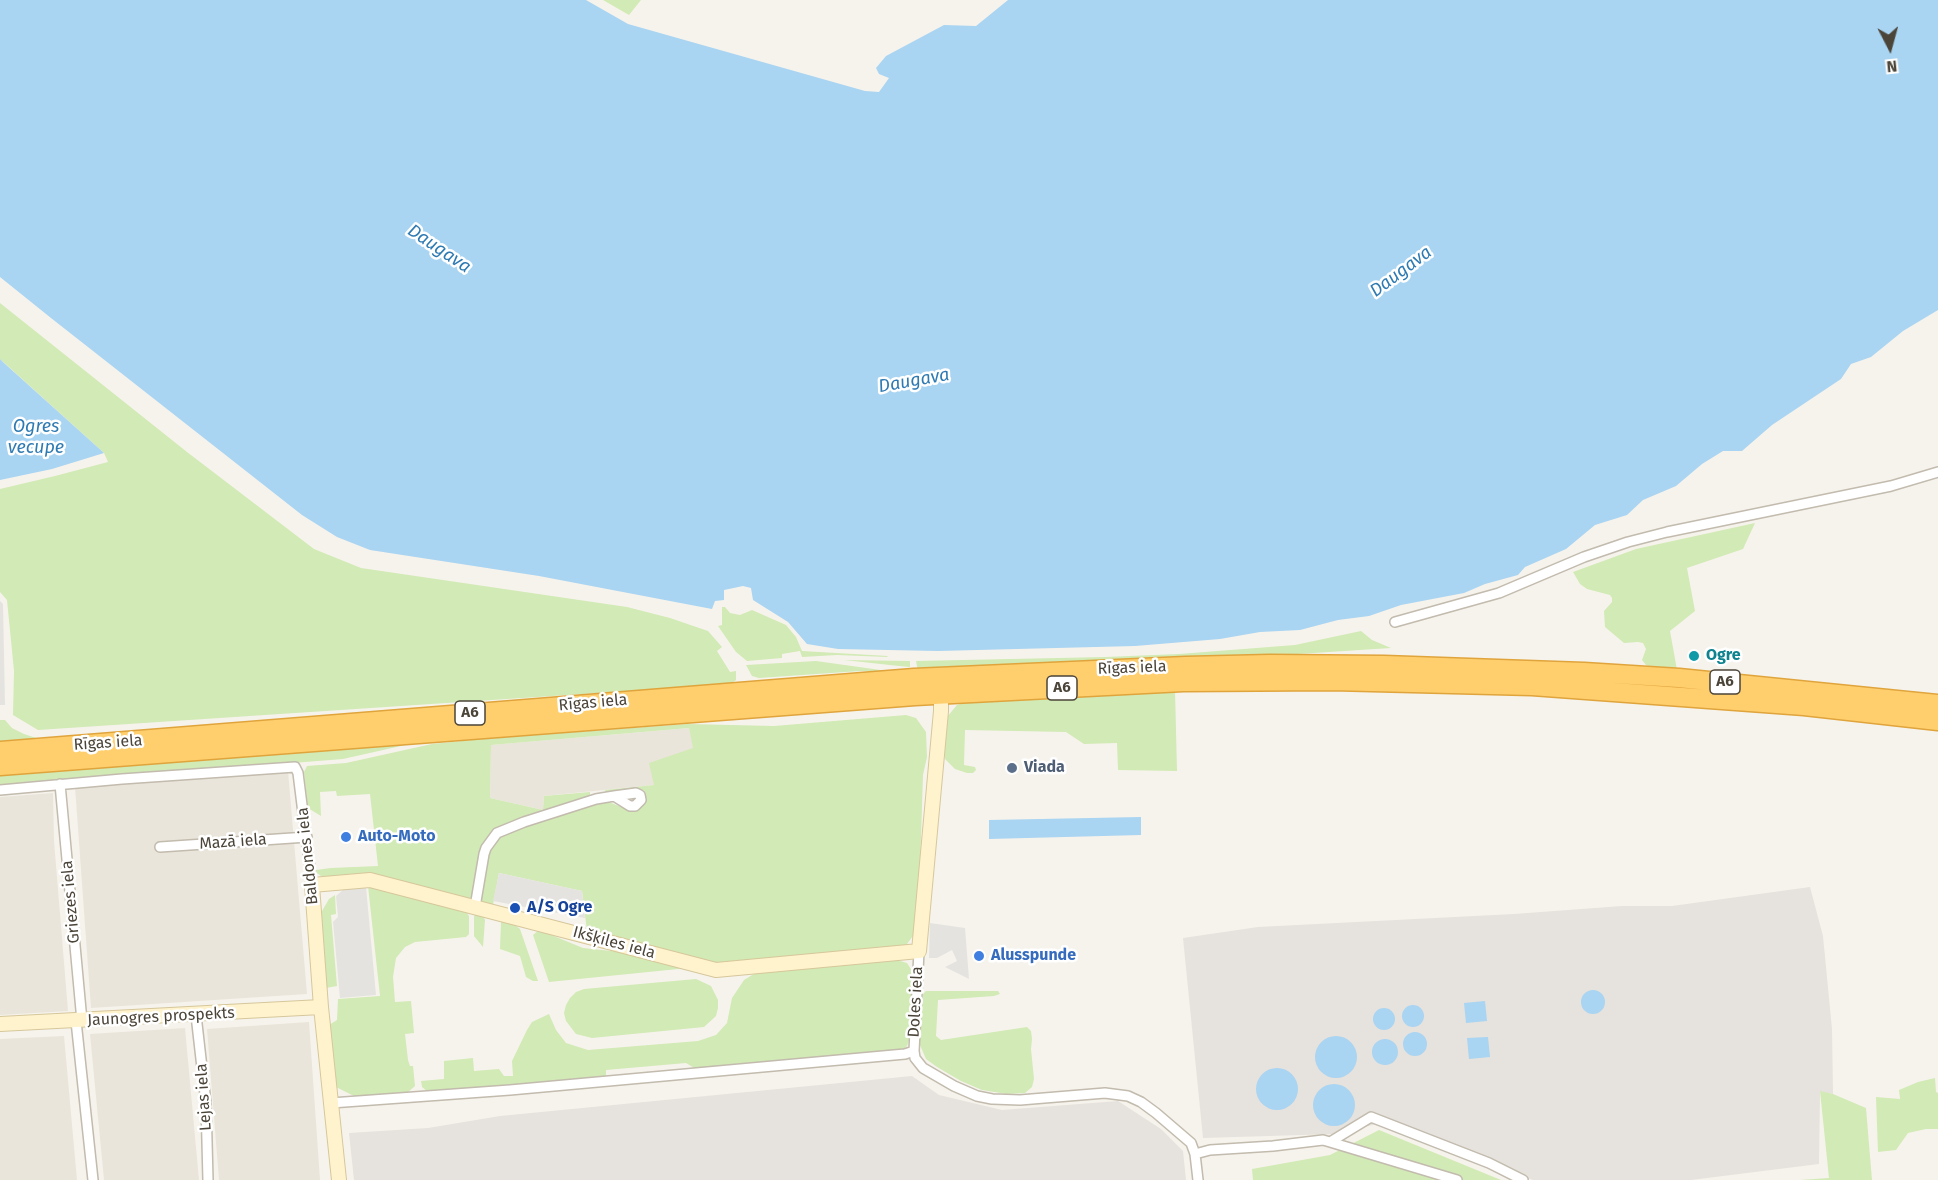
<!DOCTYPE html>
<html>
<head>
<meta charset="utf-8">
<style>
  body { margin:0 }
  #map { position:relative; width:1938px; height:1180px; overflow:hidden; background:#f6f3ec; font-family:"Fira Sans",sans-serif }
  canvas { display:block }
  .north { position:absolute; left:1860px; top:18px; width:60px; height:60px; -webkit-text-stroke:4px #fff; paint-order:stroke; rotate:174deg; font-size:16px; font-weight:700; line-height:24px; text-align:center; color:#4b4439 }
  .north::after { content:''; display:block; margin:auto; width:21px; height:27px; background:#4b4439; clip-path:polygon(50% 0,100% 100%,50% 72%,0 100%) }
</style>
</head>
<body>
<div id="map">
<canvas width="1938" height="1180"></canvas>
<div class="north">N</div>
</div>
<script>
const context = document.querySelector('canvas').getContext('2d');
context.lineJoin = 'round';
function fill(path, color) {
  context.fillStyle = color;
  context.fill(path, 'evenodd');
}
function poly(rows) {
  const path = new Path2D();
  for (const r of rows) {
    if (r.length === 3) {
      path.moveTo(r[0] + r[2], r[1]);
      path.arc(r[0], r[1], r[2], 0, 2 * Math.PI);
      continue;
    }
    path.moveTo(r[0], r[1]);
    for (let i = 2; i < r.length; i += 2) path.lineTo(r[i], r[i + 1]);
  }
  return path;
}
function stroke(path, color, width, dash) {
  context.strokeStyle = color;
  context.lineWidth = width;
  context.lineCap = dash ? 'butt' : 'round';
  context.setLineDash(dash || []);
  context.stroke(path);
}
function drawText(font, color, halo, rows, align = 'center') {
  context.font = font + ' "Fira Sans",sans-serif';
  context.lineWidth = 5;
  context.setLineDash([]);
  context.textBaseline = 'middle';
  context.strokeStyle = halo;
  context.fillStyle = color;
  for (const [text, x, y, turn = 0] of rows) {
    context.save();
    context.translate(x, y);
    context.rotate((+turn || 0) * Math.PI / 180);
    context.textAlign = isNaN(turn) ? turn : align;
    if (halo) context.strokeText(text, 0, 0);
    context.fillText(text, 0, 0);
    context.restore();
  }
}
const residential = poly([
  [689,728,694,748,654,785,544,796,543,810,490,798,491,745],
  [288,771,307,994,91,1008,75,787],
  [53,793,54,841,68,1011,0,1015,0,797],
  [309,1022,320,1180,219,1180,207,1029],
  [185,1028,199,1180,104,1180,90,1034],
  [64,1036,77,1180,0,1180,0,1039]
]);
const industrial = poly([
  [1810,887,1823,936,1832,1029,1833,1094,1820,1092,1819,1164,1691,1180,1533,1180,1377,1124,1335,1134,1203,1138,1183,938,1258,927,1514,914,1622,906,1672,906],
  [912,1076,939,1095,1002,1110,1118,1101,1161,1129,1183,1151,1186,1180,354,1180,349,1133,428,1128,500,1116]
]);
const green = poly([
  [603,0,641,0,629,15],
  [0,303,187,452,314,549,361,568,627,607,670,618,708,631,722,647,717,651,730,672,736,671,736,680,731,684,719,685,38,730,13,715,14,671,7,600,0,592,0,489,55,476,108,462,104,453,0,359],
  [1755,523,1743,549,1687,568,1695,611,1670,631,1677,670,1654,669,1646,665,1642,660,1646,649,1643,643,1638,642,1624,643,1605,627,1604,611,1612,602,1612,598,1610,595,1587,589,1580,584,1573,572,1636,549],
  [722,607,725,607,730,613,740,615,752,610,786,625,796,637,802,651,888,656,887,657,837,655,802,657,800,651,782,654,782,658,747,661,736,652,718,626,722,625],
  [1361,631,1372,640,1391,648,1236,658,918,671,916,661,1105,657,1179,654,1295,645],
  [844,660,910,661,910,667,899,666],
  [816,661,895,672,860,671,759,678,752,676,746,665],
  [1175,690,1177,771,1118,770,1117,743,1084,744,1066,732,965,730,964,765,975,767,976,770,973,773,967,773,955,769,945,759,944,752,947,717,957,705,973,700],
  [906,715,916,718,926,732,927,757,923,775,918,929,907,944,897,949,722,965,587,931,582,891,499,873,493,905,482,902,480,896,487,854,491,844,501,835,513,829,591,803,606,801,629,810,639,809,645,804,646,795,644,790,606,794,605,790,654,785,649,763,693,748,689,728,491,745,490,798,543,810,544,796,590,792,590,795,556,809,519,820,495,831,483,849,474,896,470,899,466,901,364,873,337,877,321,876,317,873,316,870,331,868,378,866,370,794,337,796,336,791,320,792,321,816,308,808,304,772,307,766,346,763,432,744,491,738,688,724,774,726],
  [0,720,5,720,12,728,24,734,39,739,0,742],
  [432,739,343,759,0,786,0,774],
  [368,886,467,913,469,916,469,934,466,937,415,942,405,947,396,958,393,977,395,1002,411,1001,414,1033,405,1034,408,1060,410,1066,413,1066,415,1086,407,1093,356,1097,334,1086,329,1025,337,1020,338,999,380,996],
  [335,895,336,914,331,915,337,986,326,988,320,928,322,911,329,899],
  [475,914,483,916,485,920,483,947,474,936,474,917],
  [503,921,511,922,520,929,538,981,533,981,526,977,520,956,500,949,501,922],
  [539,930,583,948,621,952,688,968,549,982,533,935],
  [893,959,907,963,914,974,910,1037,907,1046,904,1049,696,1069,686,1063,606,1070,606,1076,529,1084,428,1092,422,1087,421,1081,444,1079,444,1061,473,1058,474,1071,499,1069,504,1076,513,1076,512,1061,527,1030,532,1022,549,1014,556,1030,566,1043,588,1050,698,1041,716,1035,727,1023,732,998,744,980,757,972],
  [696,979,711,986,718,1000,718,1008,716,1016,704,1027,592,1038,576,1034,566,1021,564,1013,566,1005,570,998,576,992,584,989],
  [926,991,998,991,1000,994,994,996,938,1000,936,1036,941,1040,1027,1027,1031,1031,1032,1039,1031,1049,1034,1079,1032,1087,1025,1093,1007,1094,982,1090,961,1081,937,1067,926,1059,920,1045,920,1034,923,994],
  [1935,1078,1936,1092,1938,1093,1938,1129,1926,1129,1908,1133,1896,1150,1878,1152,1876,1097,1900,1099,1899,1090,1918,1082],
  [1820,1091,1833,1094,1866,1108,1872,1180,1800,1180,1829,1178],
  [1379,1130,1501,1180,1253,1180,1252,1169,1330,1155]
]);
const parking = poly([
  [0,601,3,604,5,705,0,705],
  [499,873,582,891,585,918,493,901],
  [353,887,366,887,376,995,340,998,333,922,338,917,336,896,344,889],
  [930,923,965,928,969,979,945,967,957,961,952,950,937,958,929,958]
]);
const water = poly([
  [0,0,586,0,628,24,865,91,879,92,889,78,879,74,876,68,886,56,944,25,976,26,1008,0,1938,0,1938,310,1903,331,1871,357,1851,364,1841,379,1772,425,1742,451,1723,451,1702,464,1676,486,1643,500,1627,515,1595,525,1566,549,1525,567,1518,575,1485,584,1464,593,1401,605,1369,616,1338,620,1300,630,1260,632,1220,639,1135,646,938,651,838,649,807,644,788,622,753,600,751,588,743,586,724,590,724,600,715,601,712,609,539,576,370,550,337,537,302,515,51,318,0,277],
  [0,359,4,363,104,453,52,469,0,480],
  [1141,817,1141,835,989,839,989,820],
  [1593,1002,12],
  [1485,1001,1487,1021,1466,1023,1464,1003],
  [1413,1016,11],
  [1384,1019,11],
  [1415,1044,12],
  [1336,1057,21],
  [1488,1037,1490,1057,1469,1059,1467,1038],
  [1385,1052,13],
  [1277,1089,21],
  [1334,1105,21]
]);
const street = poly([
  [1395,622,1499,593,1584,557,1628,542,1667,532,1891,486,1938,472],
  [60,784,82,1021],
  [0,790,122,779,295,767,298,773,312,885],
  [160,847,307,837],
  [475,907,484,854,486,848,497,833,524,822,596,799,614,796,636,793,640,795,641,800,635,806,630,806,614,796],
  [919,951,914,1051,915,1058,923,1068,954,1086,977,1096,992,1099,1020,1100,1105,1093,1128,1096,1141,1102,1156,1113,1191,1143,1195,1154,1198,1180],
  [196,1015,206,1103,208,1180],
  [76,1021,93,1180],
  [331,1103,510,1090,905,1054,914,1051],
  [1330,1142,1457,1180],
  [1195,1154,1210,1150,1273,1146,1323,1140,1330,1142,1371,1117,1489,1163,1523,1180]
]);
const secondary = poly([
  [0,1024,321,1007],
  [339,1180,321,1007,312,885,370,880,716,970,919,951,941,711,941,685]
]);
const highway = poly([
  [0,751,914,678,1186,666,1270,664,1384,665,1584,672,1679,678,1938,704],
  [0,766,915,696,1183,682,1332,681,1532,686,1804,706,1938,721]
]);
const markers = [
  [1694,656,6,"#0f9aa8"],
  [1012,768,6,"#5c6f8a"],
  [346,837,6,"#3f7fe0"],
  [515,908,6,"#1a4fb4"],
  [979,956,6,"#3f7fe0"]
];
const shields = [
  [1725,682,30],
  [1062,688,30],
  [470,713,30]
];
const shieldNames = [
  ["A6",1725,682],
  ["A6",1062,688],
  ["A6",470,713]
];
const cultureNames = [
  ["Ogre",1706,656]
];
const streetNames = [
  ["Rīgas iela",1132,668,-2],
  ["Rīgas iela",593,703,-5],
  ["Rīgas iela",108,743,-4],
  ["Mazā iela",233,842,-4],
  ["Baldones iela",308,856,-96],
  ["Griezes iela",71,902,-95],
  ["Ikšķiles iela",614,943,15],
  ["Doles iela",916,1002,-87],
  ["Jaunogres prospekts",161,1017,-3],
  ["Lejas iela",204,1097,-94]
];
const serviceNames = [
  ["Viada",1024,768]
];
const shopNames = [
  ["Auto-Moto",358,837],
  ["Alusspunde",991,956]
];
const transitNames = [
  ["A/S Ogre",527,908]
];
const waterNames = [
  ["Daugava",439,249,34],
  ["Daugava",1401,272,-37],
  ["Daugava",914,381,-10],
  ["Ogres",36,427],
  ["vecupe",36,448]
];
fill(residential, '#eae5da');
fill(industrial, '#e6e2dd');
fill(green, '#d2eab5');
fill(parking, '#e5e3e0');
fill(water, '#a9d4f2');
stroke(street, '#c2bbae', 12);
stroke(secondary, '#d6c79b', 16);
stroke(highway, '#e0a43c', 21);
stroke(street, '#fff', 9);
stroke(secondary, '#fff3cd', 14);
stroke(highway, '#ffcf6e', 18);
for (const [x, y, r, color] of markers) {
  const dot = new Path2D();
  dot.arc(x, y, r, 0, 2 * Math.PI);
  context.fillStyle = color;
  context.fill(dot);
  stroke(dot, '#fff', 2);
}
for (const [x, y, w] of shields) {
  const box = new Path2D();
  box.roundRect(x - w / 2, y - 12, w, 24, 4.5);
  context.fillStyle = '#fff';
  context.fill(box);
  stroke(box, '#4b4439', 1.5);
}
drawText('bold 15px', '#4b4439', null, shieldNames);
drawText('bold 16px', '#0d838f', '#fff', cultureNames, 'left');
drawText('16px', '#4b4439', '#fff', streetNames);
drawText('bold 16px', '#4e5e75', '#fff', serviceNames, 'left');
drawText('bold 16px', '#366cbe', '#fff', shopNames, 'left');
drawText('bold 16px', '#164399', '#fff', transitNames, 'left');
drawText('italic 18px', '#2e7ab2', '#fff', waterNames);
</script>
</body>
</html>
